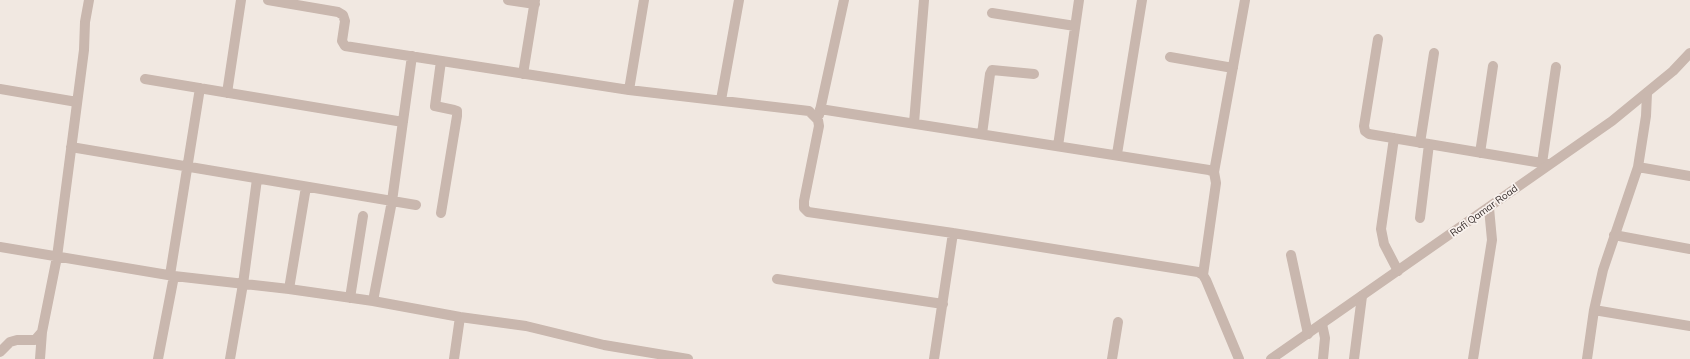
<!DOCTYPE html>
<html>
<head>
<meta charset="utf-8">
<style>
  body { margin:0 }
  canvas { display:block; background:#f1e8e1 }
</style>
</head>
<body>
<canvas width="1690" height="359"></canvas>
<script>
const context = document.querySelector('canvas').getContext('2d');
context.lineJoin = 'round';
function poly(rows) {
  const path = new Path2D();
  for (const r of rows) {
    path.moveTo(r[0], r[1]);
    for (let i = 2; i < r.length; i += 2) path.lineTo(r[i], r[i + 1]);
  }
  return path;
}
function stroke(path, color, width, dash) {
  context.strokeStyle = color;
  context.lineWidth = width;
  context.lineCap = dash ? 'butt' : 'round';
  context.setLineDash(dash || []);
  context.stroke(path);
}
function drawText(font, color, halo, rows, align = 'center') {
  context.font = font + ' Mulish,sans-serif';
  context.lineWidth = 3.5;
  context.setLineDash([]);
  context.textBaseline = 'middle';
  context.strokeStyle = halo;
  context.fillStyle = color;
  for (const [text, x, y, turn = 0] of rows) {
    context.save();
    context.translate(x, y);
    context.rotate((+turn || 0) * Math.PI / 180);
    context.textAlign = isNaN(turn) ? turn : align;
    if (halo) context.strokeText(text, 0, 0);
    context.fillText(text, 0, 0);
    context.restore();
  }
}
const minor = poly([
  [268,0,338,12,343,15,345,21,342,41,345,46,629,90,809,111,818,120,819,126,804,201,804,208,808,212,953,233,1198,272,1203,275,1206,280,1239,359],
  [508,0,535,4],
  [992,13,1075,26],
  [1378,39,1364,126,1365,131,1369,134,1548,164],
  [1170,57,1233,68],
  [441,61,435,106,454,110,457,111,457,116,441,213],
  [523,74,535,0],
  [145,79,403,122],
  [0,89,77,102],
  [629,90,644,0],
  [227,93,241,0],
  [721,100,739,0],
  [820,109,1209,170,1214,172,1216,183,1203,275],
  [819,115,844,0],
  [914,123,924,0],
  [982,134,990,74,992,70,1034,74],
  [1394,138,1381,229,1384,244,1398,271],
  [1420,143,1434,53],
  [1058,146,1079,0],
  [71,147,416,205],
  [1480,153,1493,66],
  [1117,154,1142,0],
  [1542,163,1556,67],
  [1638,167,1690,176],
  [1214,172,1245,0],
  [1420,218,1429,144],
  [1614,235,1690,249],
  [0,247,174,276,289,289,373,301,460,317,526,326,604,345,688,359],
  [1291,255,1308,334],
  [170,275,200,88],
  [777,279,943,304],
  [289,289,306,187],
  [350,298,363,216],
  [373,301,392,201,412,56],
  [1594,310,1690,326],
  [1322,324,1325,338,1323,359],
  [0,352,10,342,17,340,35,340,42,332,57,257,84,50,85,22,89,0],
  [40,359,42,332],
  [158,359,174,276],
  [230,359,243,284,257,179],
  [454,359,460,317],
  [934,359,953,233],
  [1112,359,1118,322],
  [1354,359,1362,296],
  [1473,359,1492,240,1489,208],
  [1587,359,1594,310,1603,270,1638,167,1646,116,1647,93]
]);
const tertiary = poly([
  [1271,359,1612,121,1673,71,1690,53]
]);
const streetNames = [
  ["Rafi Qamar Road",1484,211,-36]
];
stroke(minor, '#c9b7ae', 10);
stroke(tertiary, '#c9b7ae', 10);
drawText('10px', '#382e2c', '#f9f2ee', streetNames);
</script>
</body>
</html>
